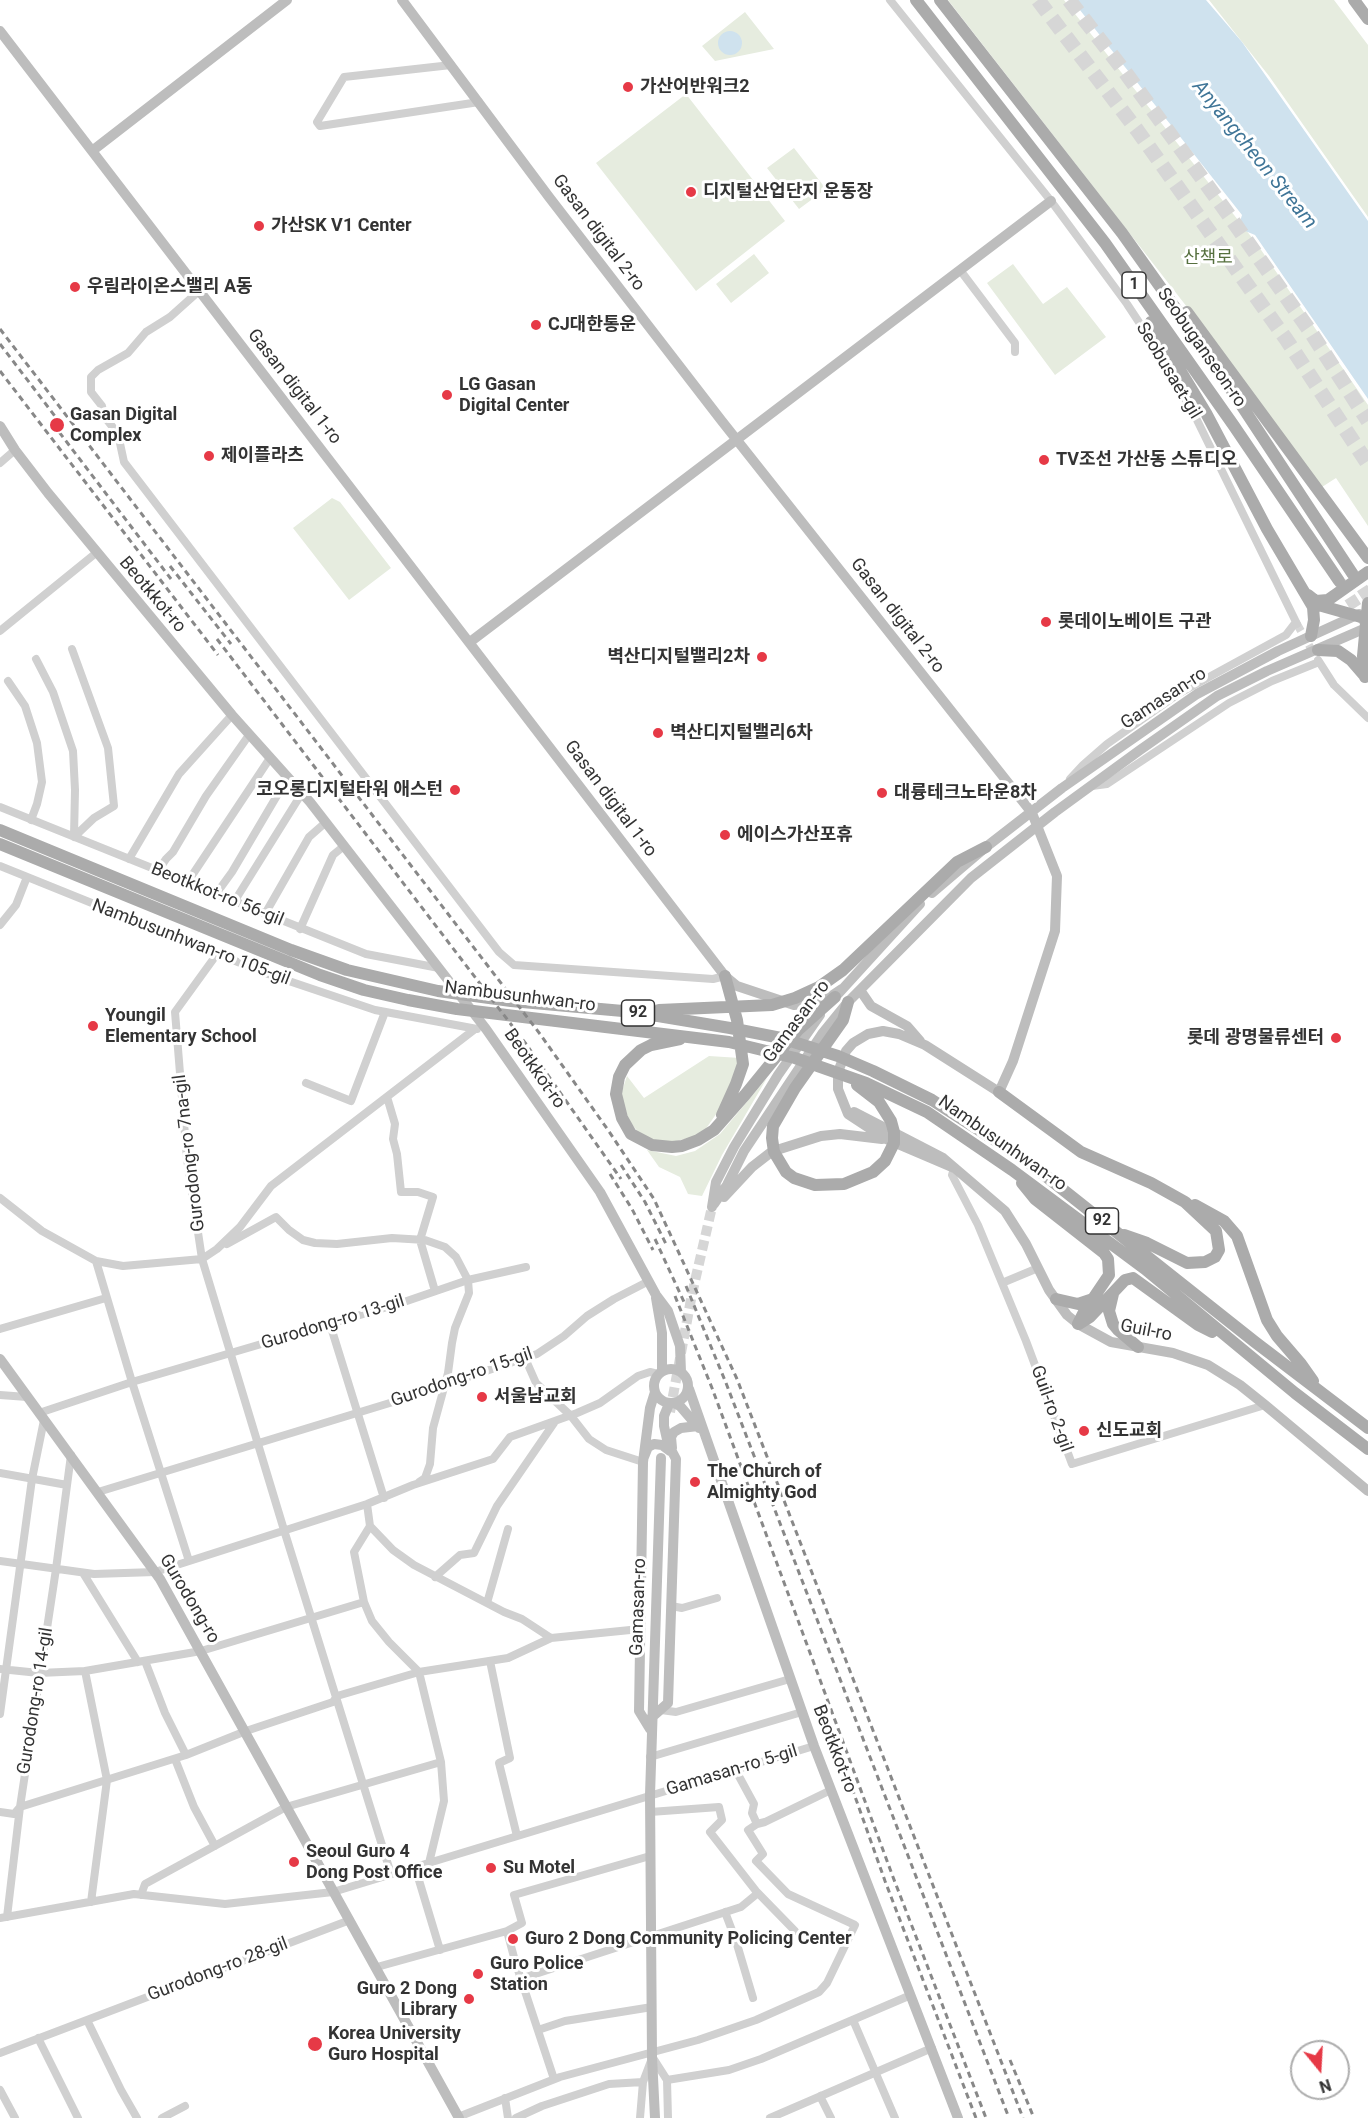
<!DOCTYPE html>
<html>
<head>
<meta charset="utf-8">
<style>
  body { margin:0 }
  #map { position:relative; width:1368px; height:2118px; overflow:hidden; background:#fff; font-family:Roboto,sans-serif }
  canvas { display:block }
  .north { position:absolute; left:1290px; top:2040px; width:60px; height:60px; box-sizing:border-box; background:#fff; border:2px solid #adadad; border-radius:50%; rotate:162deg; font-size:16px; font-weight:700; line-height:24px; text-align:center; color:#333 }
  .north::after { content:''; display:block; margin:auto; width:21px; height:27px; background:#e63946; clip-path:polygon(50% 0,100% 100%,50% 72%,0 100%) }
</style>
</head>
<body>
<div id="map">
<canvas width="1368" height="2118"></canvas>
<div class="north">N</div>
</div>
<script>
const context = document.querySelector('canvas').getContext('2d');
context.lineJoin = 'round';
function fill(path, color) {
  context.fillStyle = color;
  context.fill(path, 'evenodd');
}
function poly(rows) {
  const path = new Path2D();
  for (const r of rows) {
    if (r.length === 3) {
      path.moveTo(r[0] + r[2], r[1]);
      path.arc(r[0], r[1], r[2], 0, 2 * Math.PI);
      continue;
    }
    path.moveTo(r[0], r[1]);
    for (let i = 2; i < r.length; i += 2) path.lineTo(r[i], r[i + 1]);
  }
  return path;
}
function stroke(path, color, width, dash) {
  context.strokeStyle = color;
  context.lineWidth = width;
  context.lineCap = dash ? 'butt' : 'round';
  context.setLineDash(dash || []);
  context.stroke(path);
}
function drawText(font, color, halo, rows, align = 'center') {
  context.font = font + ' Roboto,"Noto Sans KR",sans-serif';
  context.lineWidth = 6;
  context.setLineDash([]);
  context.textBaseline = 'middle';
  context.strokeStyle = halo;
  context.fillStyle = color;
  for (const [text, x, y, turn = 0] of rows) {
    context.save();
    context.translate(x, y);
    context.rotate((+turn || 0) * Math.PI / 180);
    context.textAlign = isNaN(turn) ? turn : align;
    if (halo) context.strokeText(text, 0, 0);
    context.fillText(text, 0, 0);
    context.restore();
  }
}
const green = poly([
  [948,0,1064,0,1087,29,1257,244,1368,405,1368,526,1336,478,1322,487,1222,352],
  [1209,0,1334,0,1368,45,1368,217,1269,76],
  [745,12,774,49,715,61,702,46],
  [686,94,785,221,696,291,596,163],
  [794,148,826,189,799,209,767,168],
  [754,254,769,273,731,303,716,284],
  [1013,264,1043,304,1067,287,1106,337,1055,375,987,283],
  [332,498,340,502,391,568,349,600,293,528],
  [709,1056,740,1058,739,1067,719,1110,705,1130,693,1137,672,1142,655,1141,639,1133,629,1121,621,1094,627,1076,644,1098],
  [767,1078,722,1155,702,1196,688,1194,680,1177,659,1167,647,1150,676,1156,695,1151,720,1134]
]);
const water = poly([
  [1072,0,1206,0,1242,42,1368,221,1368,399,1255,235,1238,228,1242,215],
  [730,43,12]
]);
const streetTunnel = poly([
  [1297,624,1314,654]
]);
const secondaryTunnel = poly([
  [670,1412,692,1294,712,1207]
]);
const primaryTunnel = poly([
  [1352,573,1368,597],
  [1340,582,1366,623]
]);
const highwayTunnel = poly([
  [1038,0,1137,130,1286,339,1368,464],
  [1069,0,1125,72,1228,214,1312,334,1368,421]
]);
const street = poly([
  [890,0,1051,201,1127,304,1154,345,1196,418,1297,624],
  [451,65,344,77,317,122,320,126,479,102],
  [960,270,1015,343,1015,352],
  [199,291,170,317,146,332,128,353,98,370,91,377,91,392,102,406,104,416,118,434,124,462,499,952,514,965,713,979,725,976],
  [0,463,15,450],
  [0,631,96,553],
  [72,649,108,748,114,806,94,818,74,837],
  [36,659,53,692,73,751,75,790,74,836],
  [1318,660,1334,685,1368,718],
  [8,681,25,706,37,743,42,782,37,804,31,820],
  [1070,779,1083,765,1107,744,1178,694,1286,635,1296,622],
  [1092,786,1107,784,1229,703,1272,681,1319,662],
  [0,807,366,954,439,968],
  [129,859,179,774,232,715],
  [0,866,265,973,375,1010,477,1029],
  [158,871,166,859,173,852,206,796,249,735],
  [187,883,270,758],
  [216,894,232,872,288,777],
  [234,902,302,793],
  [265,914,309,837,325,823],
  [0,925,16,905,27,877],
  [300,929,333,855,344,846],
  [217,954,175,1012,187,1159,202,1259,284,1530,391,1874],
  [306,1083,351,1101,385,1012],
  [387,1097,395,1124,393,1139,397,1154,401,1192,418,1192,433,1197,420,1240,435,1291],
  [954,1168,952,1175,978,1225,1026,1341,1072,1464,1265,1405],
  [0,1198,42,1231,96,1261,123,1266,202,1259,217,1249,240,1227,271,1186,475,1029],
  [227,1244,276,1217,289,1230,303,1240,315,1243,337,1244,392,1238,425,1240,445,1247,456,1257,468,1280,469,1293,455,1328,452,1343,448,1373,433,1428,430,1464,425,1478,419,1482],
  [96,1261,132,1382,189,1561],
  [1002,1283,1038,1268],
  [330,1324,384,1498],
  [0,1329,106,1298],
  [525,1358,536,1383,571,1416,589,1439,606,1450,643,1462],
  [0,1395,27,1397],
  [39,1413,132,1382,401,1303,468,1280,526,1267],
  [0,1473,67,1485],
  [98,1492,393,1402,537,1354,564,1336,587,1316,614,1299,649,1281],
  [367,1504,370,1526,354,1552,364,1602,372,1621,389,1642,419,1672,441,1762,444,1801,429,1863],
  [370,1526,393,1550,414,1565,504,1612,522,1619,551,1638],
  [0,1561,94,1574,155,1572,367,1504,413,1485,493,1459,510,1437,577,1413,600,1403,638,1376,650,1372,658,1374],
  [83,1573,138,1662],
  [435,1577,460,1555,474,1553,497,1506,554,1423],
  [487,1603,508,1529],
  [671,1606,682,1608,717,1598],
  [145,1661,165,1713,186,1755],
  [490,1661,510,1758,499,1763,517,1836],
  [0,1669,39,1673,85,1671,201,1651,364,1602],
  [85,1671,107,1780,91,1902],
  [661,1710,676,1712,790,1679],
  [0,1714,32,1479,44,1420],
  [650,1757,802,1712],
  [175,1759,194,1807,215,1846],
  [0,1812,14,1814,20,1807,186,1755,246,1731,333,1702,337,1696,419,1672,508,1658,551,1638,640,1629],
  [650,1812,719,1807,722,1820,710,1832,756,1891,795,1931],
  [757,1824,765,1822,831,1790],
  [415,1867,440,1950],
  [141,1895,145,1884,286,1807,441,1762],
  [725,1912,736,1941,753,1998],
  [7,1917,20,1807,56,1569,71,1455],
  [0,1918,134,1894,225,1904,333,1892,814,1746],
  [507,1931,515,1961,554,2079],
  [377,1967,507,1931,522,1923,514,1895,650,1856],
  [520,1979,741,1907,758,1893],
  [87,2020,121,2090,137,2118],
  [853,2020,895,2118],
  [538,2030,565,2021,652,2007],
  [38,2038,78,2118],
  [0,2053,350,1920],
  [653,2058,667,2080,668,2118],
  [667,2080,729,2070,761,2059,911,1995],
  [0,2090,15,2118],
  [820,2096,831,2118],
  [505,2098,508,2118],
  [458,2117,560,2077,698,2040,756,2020,819,1992,827,1983,855,1925,788,1894,756,1861,763,1854,748,1830,757,1824,752,1813,754,1804,735,1769],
  [162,2118,185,2106],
  [516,2118,542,2106,609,2084,643,2082],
  [640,2118,643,2082,651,2061],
  [770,2118,932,2048]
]);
const secondary = poly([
  [402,0,549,197,721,420,1032,813,1057,876,1055,931,1013,1061,999,1092,925,1045,899,1034,883,1031,868,1034,853,1043,846,1051,838,1072,838,1089,848,1114,886,1139,954,1168],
  [0,31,725,976,737,986,794,1005,827,999,842,989],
  [92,151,287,0],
  [0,426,15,450,48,493,232,715,310,802,486,1029,600,1192,656,1295,668,1311,680,1346,681,1372],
  [470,642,1051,201],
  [932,893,986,847,1062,788,1197,694,1278,651,1359,614],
  [860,990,871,1006,907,1026,920,1041],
  [838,994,920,904],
  [854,1112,943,1158,1005,1211,1026,1244,1049,1290,1067,1315,1078,1324,1111,1342,1173,1353,1208,1365,1240,1385,1265,1405,1368,1491],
  [780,1149,821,1136,840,1134,882,1139],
  [724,1197,752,1167,770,1153],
  [714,1204,727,1185,744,1151,822,1034,848,1002,971,878,1055,812,1140,750,1217,696,1267,671,1368,627],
  [712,1207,716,1182,734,1147,778,1075,820,1015],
  [656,1298,662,1333,662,1371],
  [0,1359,160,1579,459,2118],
  [671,1386,17],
  [689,1389,814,1746,958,2118],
  [674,1403,680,1406,699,1428],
  [672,1448,671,1437,674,1432,681,1428,698,1426],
  [644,1457,648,1447,654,1444,662,1445,670,1451],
  [651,1718,668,1703,676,1459,668,1444,664,1426,664,1416,669,1404],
  [650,1729,639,1711,643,1462,650,1408,655,1392],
  [655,2118,652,2057,650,1795,661,1458]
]);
const primary = poly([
  [916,0,1105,243,1234,426,1339,581],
  [940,0,1122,233,1203,347,1352,573],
  [1354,0,1368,19],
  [1187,312,1368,558],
  [1151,322,1206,413,1267,529,1313,607,1314,620,1311,636],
  [1308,595,1322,606,1368,619],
  [1316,601,1328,600,1368,572],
  [1318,650,1338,651,1351,660,1364,675],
  [1365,677,1363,656,1368,603],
  [0,830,291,950,347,970,438,991,511,1001,634,1012,730,1028,781,1038,838,1056,873,1071,932,1100,1023,1158,1255,1342,1368,1428],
  [0,844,320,975,364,990,408,1000,457,1009,729,1042,795,1058,866,1083,927,1112,1012,1170,1145,1269,1295,1393,1368,1449],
  [848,1002,843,1020,795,1088,773,1126,772,1138,774,1152,786,1172,794,1178,815,1185,844,1184,873,1172,885,1161,894,1143,894,1132,891,1121,879,1102,857,1085],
  [659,1010,772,1005,795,998,819,987,843,970,957,862,986,847],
  [680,1039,651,1045,641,1050,625,1065,619,1077,616,1094,622,1118,631,1134,652,1145,672,1147,682,1146,698,1140,714,1130,745,1095,798,1030,835,997],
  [999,1092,1081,1152,1151,1183,1185,1202,1216,1231,1219,1250,1215,1257,1205,1262,1187,1263,1147,1243,1124,1235],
  [722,1115,736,1084,743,1064,737,1020,725,976],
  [1022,1183,1035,1199,1104,1253,1108,1259,1109,1275,1084,1312,1078,1324],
  [1195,1205,1224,1221,1237,1236,1267,1320,1277,1336,1301,1364,1313,1381],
  [1113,1294,1109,1311,1113,1324,1118,1330,1138,1347],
  [1056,1299,1078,1304,1093,1299],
  [1079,1324,1090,1317,1125,1280,1133,1278,1198,1325,1212,1332]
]);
const rail = poly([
  [0,329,540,1034,608,1130,654,1199,737,1379,1023,2118],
  [0,344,64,428],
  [0,371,218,655],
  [53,424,171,579],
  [170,566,231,644],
  [217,639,526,1044,621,1179],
  [621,1165,645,1202,667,1246],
  [610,1174,632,1209,653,1250],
  [655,1239,684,1302],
  [686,1286,726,1383,1009,2118],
  [675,1296,712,1388,893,1877,986,2118],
  [852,1788,885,1881,976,2118],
  [1010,2060,1034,2118]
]);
const markers = [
  [628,87,6,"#e63946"],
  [691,192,6,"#e63946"],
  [259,226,6,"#e63946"],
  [75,287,6,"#e63946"],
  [536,325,6,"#e63946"],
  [447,395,6,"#e63946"],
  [57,425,8,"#e63946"],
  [209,456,6,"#e63946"],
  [1044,460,6,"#e63946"],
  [1046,622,6,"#e63946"],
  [762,657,6,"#e63946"],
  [658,733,6,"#e63946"],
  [455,790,6,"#e63946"],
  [882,793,6,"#e63946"],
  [725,835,6,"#e63946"],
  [93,1026,6,"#e63946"],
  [1336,1038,6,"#e63946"],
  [482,1397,6,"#e63946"],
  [1084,1431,6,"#e63946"],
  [695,1482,6,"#e63946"],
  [294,1862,6,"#e63946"],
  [491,1868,6,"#e63946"],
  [513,1939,6,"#e63946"],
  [478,1974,6,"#e63946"],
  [469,1999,6,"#e63946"],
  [315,2044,8,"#e63946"]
];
const shields = [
  [1134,285,24],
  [638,1013,33],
  [1102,1221,33]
];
const shieldNames = [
  ["1",1134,285],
  ["92",638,1013],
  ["92",1102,1221]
];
const poiNames = [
  ["가산어반워크2",640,87],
  ["디지털산업단지 운동장",703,192],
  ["가산SK V1 Center",271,226],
  ["우림라이온스밸리 A동",87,287],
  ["CJ대한통운",548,325],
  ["LG Gasan",459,385],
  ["Digital Center",459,406],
  ["Gasan Digital",70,415],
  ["Complex",70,436],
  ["제이플라츠",221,456],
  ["TV조선 가산동 스튜디오",1056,460],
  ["롯데이노베이트 구관",1058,622],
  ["벽산디지털밸리2차",750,657,"right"],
  ["벽산디지털밸리6차",670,733],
  ["코오롱디지털타워 애스턴",443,790,"right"],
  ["대륭테크노타운8차",894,793],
  ["에이스가산포휴",737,835],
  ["Youngil",105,1016],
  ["Elementary School",105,1037],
  ["롯데 광명물류센터",1324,1038,"right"],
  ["서울남교회",494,1397],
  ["신도교회",1096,1431],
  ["The Church of",707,1472],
  ["Almighty God",707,1493],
  ["Seoul Guro 4",306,1852],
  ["Dong Post Office",306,1873],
  ["Su Motel",503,1868],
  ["Guro 2 Dong Community Policing Center",525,1939],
  ["Guro Police",490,1964],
  ["Station",490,1985],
  ["Guro 2 Dong",457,1989,"right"],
  ["Library",457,2010,"right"],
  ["Korea University",328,2034],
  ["Guro Hospital",328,2055]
];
const streetNames = [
  ["Gasan digital 2-ro",598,233,53],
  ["Seobuganseon-ro",1201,348,55],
  ["Seobusaet-gil",1168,371,59],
  ["Gasan digital 1-ro",294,387,52],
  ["Beotkkot-ro",152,595,50],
  ["Gasan digital 2-ro",897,616,52],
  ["Gamasan-ro",1164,699,-33],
  ["Gasan digital 1-ro",610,799,53],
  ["Beotkkot-ro 56-gil",217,895,22],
  ["Nambusunhwan-ro 105-gil",191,943,21],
  ["Nambusunhwan-ro",520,997,7],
  ["Gamasan-ro",797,1022,-53],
  ["Beotkkot-ro",534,1069,55],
  ["Nambusunhwan-ro",1002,1144,35],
  ["Gurodong-ro 7na-gil",190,1153,-97],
  ["Gurodong-ro 13-gil",333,1323,-17],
  ["Guil-ro",1146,1331,11],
  ["Gurodong-ro 15-gil",462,1378,-19],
  ["Guil-ro 2-gil",1051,1409,70],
  ["Gurodong-ro",189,1599,59],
  ["Gamasan-ro",639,1607,-88],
  ["Gurodong-ro 14-gil",36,1701,-81],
  ["Beotkkot-ro",834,1749,69],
  ["Gamasan-ro 5-gil",732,1771,-17],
  ["Gurodong-ro 28-gil",218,1970,-21]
];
const parkNames = [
  ["산책로",1208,258]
];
const waterNames = [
  ["Anyangcheon Stream",1254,155,51]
];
fill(green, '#e6ecdf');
fill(water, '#cfe2ee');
stroke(streetTunnel, '#d6d6d6', 8, [8, 4]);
stroke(secondaryTunnel, '#d6d6d6', 10, [10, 5]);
stroke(primaryTunnel, '#d6d6d6', 12, [12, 6]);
stroke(highwayTunnel, '#d6d6d6', 15, [15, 8]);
stroke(street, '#d0d0d0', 8);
stroke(secondary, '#bdbdbd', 10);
stroke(primary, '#ababab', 12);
stroke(rail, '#888', 3, [6, 4.5]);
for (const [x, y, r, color] of markers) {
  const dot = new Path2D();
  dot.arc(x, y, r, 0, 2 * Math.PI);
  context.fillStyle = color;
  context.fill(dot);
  stroke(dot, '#fff', 2);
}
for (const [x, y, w] of shields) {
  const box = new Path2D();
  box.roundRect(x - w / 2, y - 13, w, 26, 4.5);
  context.fillStyle = '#fff';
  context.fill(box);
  stroke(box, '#333', 1.5);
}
drawText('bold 16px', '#333', null, shieldNames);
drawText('bold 18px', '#333', '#fff', poiNames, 'left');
drawText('18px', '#333', '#fff', streetNames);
drawText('18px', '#56703f', '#fff', parkNames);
drawText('italic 20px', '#3f7597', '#fff', waterNames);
</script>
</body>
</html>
